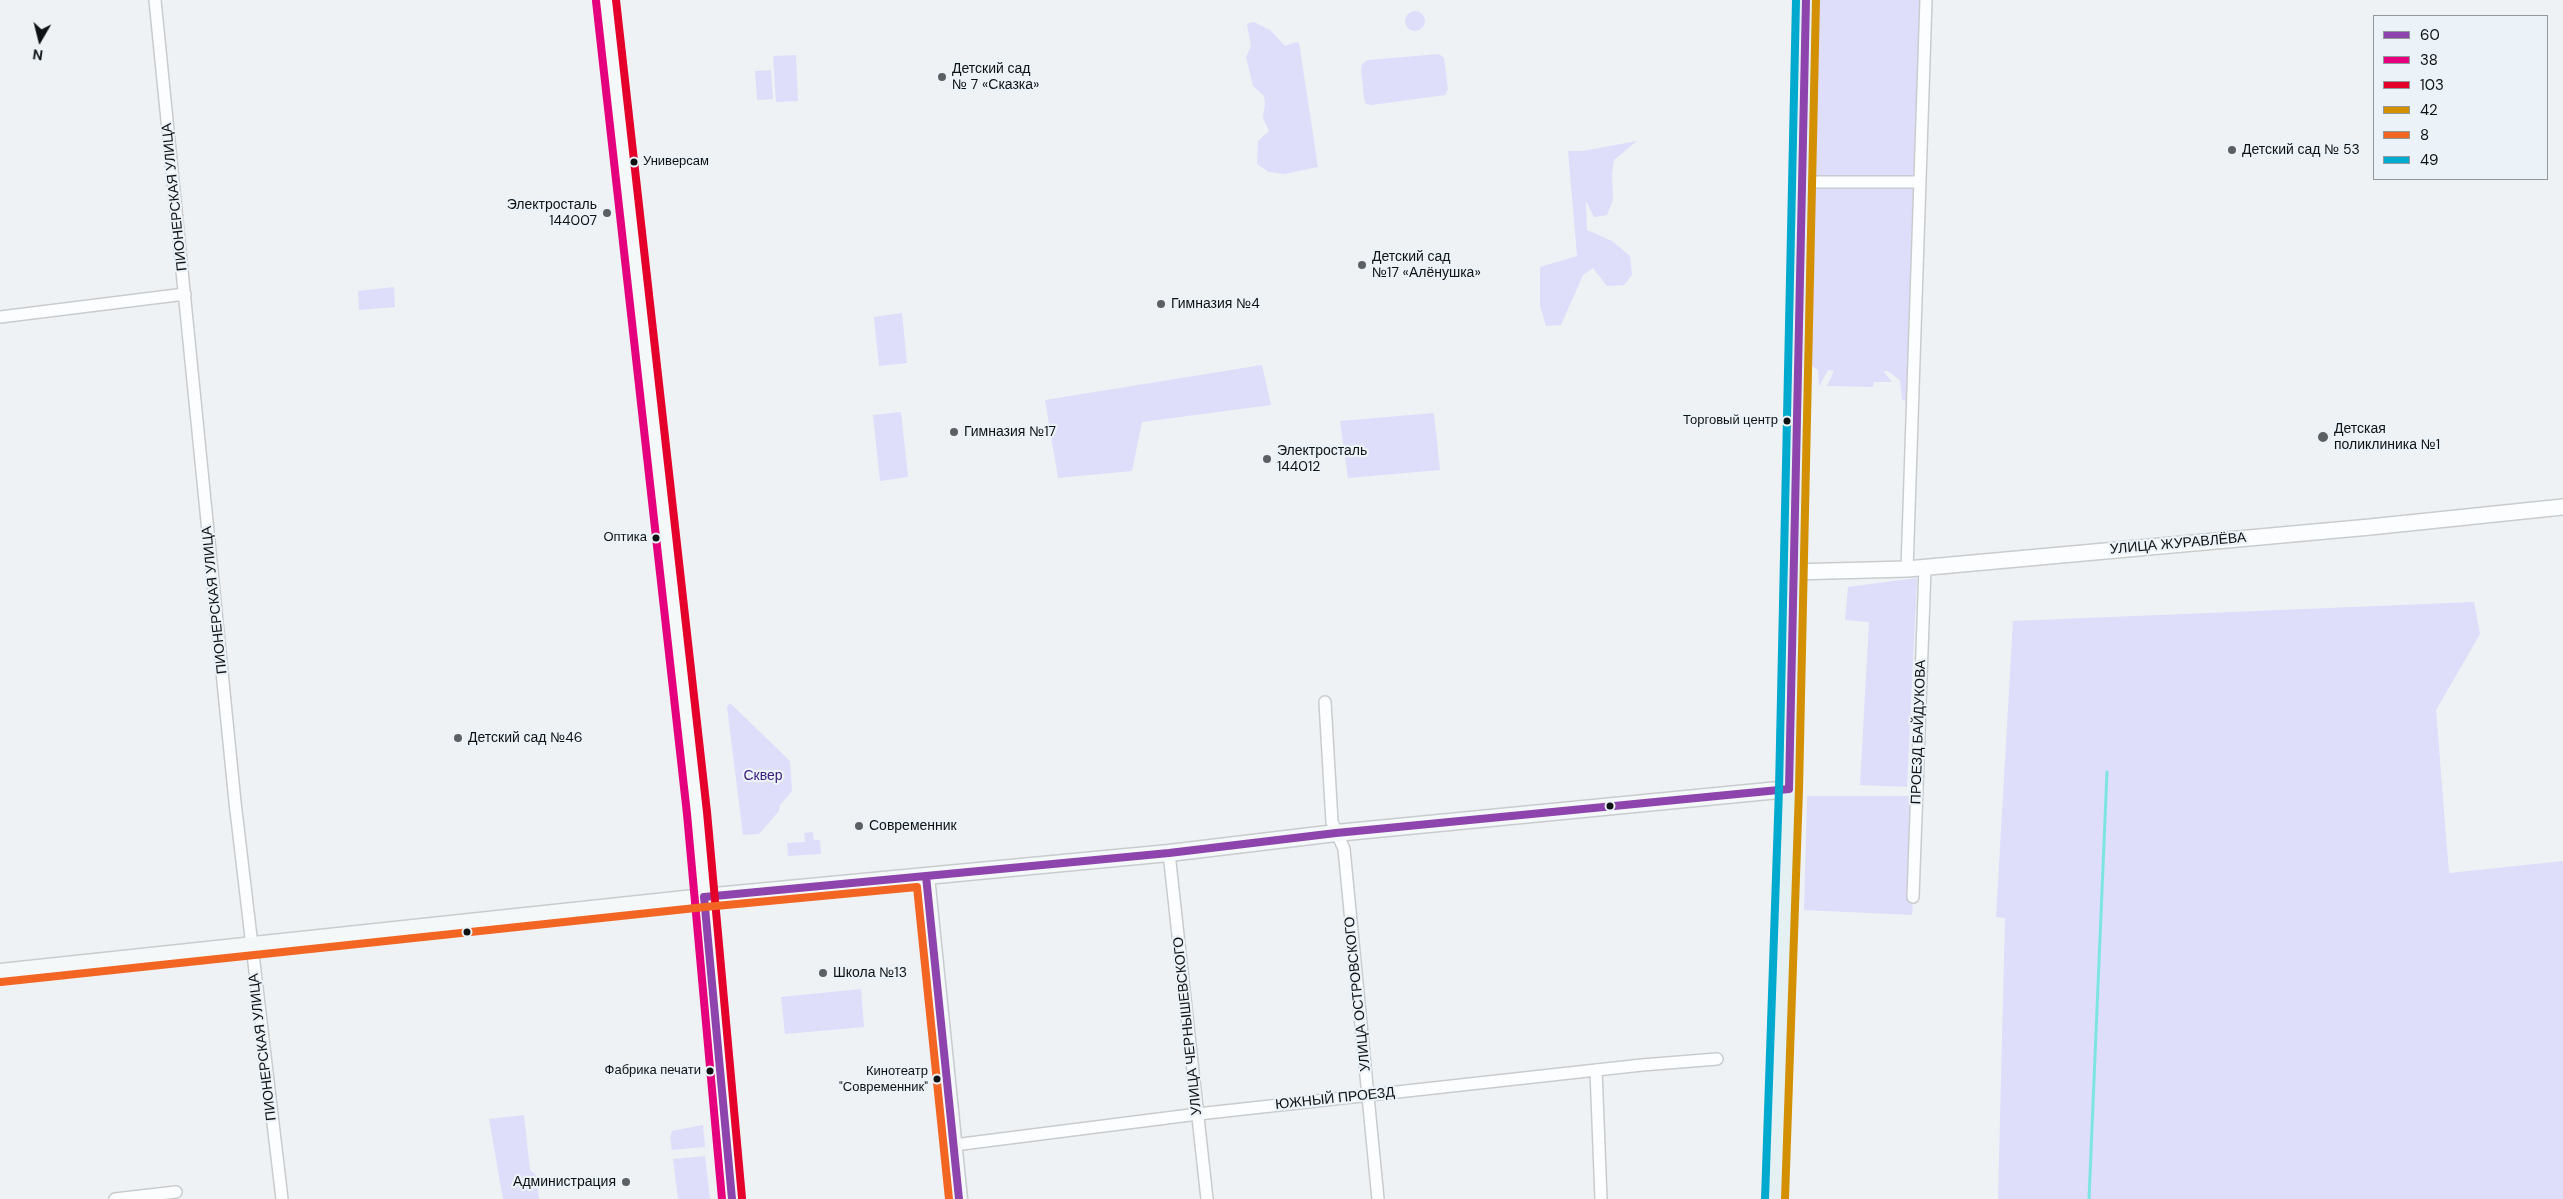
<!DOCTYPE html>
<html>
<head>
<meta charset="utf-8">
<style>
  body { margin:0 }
  #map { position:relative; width:2563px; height:1199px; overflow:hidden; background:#eef2f5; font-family:"DM Sans",sans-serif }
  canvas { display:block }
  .legend { position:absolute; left:2373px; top:15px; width:175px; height:165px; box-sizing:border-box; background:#ebf2f8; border:1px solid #93989c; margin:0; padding:6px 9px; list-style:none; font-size:15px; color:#0f1213 }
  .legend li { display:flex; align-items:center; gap:10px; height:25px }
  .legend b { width:25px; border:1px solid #93989c }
  .north { position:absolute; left:15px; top:15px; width:50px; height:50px; -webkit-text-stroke:4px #ebf2f8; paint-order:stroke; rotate:188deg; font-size:14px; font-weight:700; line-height:20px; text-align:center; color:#0f1213 }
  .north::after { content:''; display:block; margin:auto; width:18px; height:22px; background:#0f1213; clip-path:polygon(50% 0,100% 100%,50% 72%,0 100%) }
</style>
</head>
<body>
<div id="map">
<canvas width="2563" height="1199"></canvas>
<ul class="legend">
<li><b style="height:6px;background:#8e44ad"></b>60</li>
<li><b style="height:6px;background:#e5007d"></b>38</li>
<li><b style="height:6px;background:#e4002b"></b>103</li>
<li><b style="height:6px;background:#d49003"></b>42</li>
<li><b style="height:6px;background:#f26522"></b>8</li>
<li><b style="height:6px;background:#00a9ce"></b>49</li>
</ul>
<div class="north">N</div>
</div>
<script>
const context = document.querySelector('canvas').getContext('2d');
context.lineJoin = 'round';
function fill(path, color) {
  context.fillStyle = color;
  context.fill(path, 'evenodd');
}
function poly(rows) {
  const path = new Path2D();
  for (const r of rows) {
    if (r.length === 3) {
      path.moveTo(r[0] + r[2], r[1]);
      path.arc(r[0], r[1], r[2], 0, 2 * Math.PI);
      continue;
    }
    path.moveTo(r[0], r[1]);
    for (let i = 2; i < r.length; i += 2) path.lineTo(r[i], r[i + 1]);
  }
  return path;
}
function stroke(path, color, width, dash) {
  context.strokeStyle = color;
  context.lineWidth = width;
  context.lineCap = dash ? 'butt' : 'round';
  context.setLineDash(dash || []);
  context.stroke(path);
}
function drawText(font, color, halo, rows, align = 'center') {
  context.font = font + ' "DM Sans",sans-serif';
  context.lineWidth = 4.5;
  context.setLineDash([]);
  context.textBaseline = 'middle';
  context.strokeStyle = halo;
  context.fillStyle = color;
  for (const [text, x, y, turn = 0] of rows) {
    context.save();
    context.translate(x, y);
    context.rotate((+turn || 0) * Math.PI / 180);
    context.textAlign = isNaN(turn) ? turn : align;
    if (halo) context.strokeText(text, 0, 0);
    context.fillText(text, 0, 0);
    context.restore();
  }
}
const green = poly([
  [1817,0,1925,0,1907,401,1902,400,1900,380,1888,371,1883,371,1892,382,1874,382,1873,387,1827,386,1834,371,1828,370,1819,387,1818,370,1809,364],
  [1415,21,10],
  [1254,22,1270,30,1285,46,1296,42,1299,43,1318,167,1284,174,1269,172,1257,164,1258,141,1269,131,1263,118,1265,103,1264,96,1253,86,1246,57,1251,46,1247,24],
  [1439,54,1444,58,1448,89,1445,95,1372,105,1366,104,1364,99,1361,69,1362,64,1368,60],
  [796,55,798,101,776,102,773,56],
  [771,70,773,99,757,100,755,71],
  [1637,141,1614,160,1612,174,1613,200,1607,215,1594,217,1586,201,1587,230,1612,241,1630,256,1632,275,1624,285,1607,286,1593,268,1583,275,1561,325,1546,326,1540,306,1540,267,1577,256,1568,151,1583,151],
  [394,287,395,307,359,310,358,291],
  [902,313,907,363,879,366,874,317],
  [1262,365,1271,405,1142,422,1132,471,1058,478,1045,400],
  [901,412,908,477,880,481,873,415],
  [1434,413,1440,470,1348,478,1340,421],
  [1917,578,1907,787,1860,785,1869,622,1845,620,1848,587],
  [2474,602,2480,634,2436,710,2449,873,2563,861,2563,1199,1998,1199,2005,918,1996,917,2013,621],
  [730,703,790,761,792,791,780,805,779,811,759,834,743,835,727,707],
  [1807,796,1918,796,1912,915,1804,910],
  [813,832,814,840,820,840,821,854,788,856,787,843,805,842,804,833],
  [861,989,864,1027,785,1034,781,997],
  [524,1115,530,1170,536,1175,539,1199,503,1199,489,1119],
  [703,1125,705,1147,672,1150,670,1137,672,1131],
  [705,1156,710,1199,678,1199,673,1159]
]);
const stream = poly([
  [2089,1199,2107,772]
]);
const minor = poly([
  [155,0,235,802,282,1199],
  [1801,182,1919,182],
  [0,317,185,294],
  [1907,569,1926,0],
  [1325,702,1332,822,1344,849,1378,1199],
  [1169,853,1207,1199],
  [1913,897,1925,568],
  [1596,1070,1601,1199],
  [954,1145,1198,1114,1642,1065,1717,1059],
  [115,1199,176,1192]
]);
const tertiary = poly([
  [1792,572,1907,569,2370,527,2563,507]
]);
const secondary = poly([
  [606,0,697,813,732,1199],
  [926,876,959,1199],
  [0,972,704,897,1169,853,1336,833,1789,789]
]);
const trunk = poly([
  [1775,1199,1789,789,1806,0]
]);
const bus1 = poly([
  [1789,789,1806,0],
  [926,876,959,1199],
  [732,1199,704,897,1169,853,1336,833,1789,789]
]);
const bus2 = poly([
  [596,1,687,814,722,1199]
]);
const bus3 = poly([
  [616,0,707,812,742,1198]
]);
const bus4 = poly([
  [1785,1199,1799,789,1816,0]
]);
const bus5 = poly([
  [1,982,705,907,917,887,949,1199]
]);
const bus6 = poly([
  [1765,1199,1779,789,1796,0]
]);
const markers = [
  [942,77,5,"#5d6062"],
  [2232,150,5,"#5d6062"],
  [634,162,4.5,"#0f1213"],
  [607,213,5,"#5d6062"],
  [1362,265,5,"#5d6062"],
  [1161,304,5,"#5d6062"],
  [1787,421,4.5,"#0f1213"],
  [954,432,5,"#5d6062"],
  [2323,437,6,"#5d6062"],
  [1267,459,5,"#5d6062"],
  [656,538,4.5,"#0f1213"],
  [458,738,5,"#5d6062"],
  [1610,806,4.5,"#0f1213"],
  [859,826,5,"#5d6062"],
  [467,932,4.5,"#0f1213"],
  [823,973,5,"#5d6062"],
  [710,1071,4.5,"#0f1213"],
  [937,1079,4.5,"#0f1213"],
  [626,1182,5,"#5d6062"]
];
const busNames = [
  ["Универсам",643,162,"left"],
  ["Торговый центр",1778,421],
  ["Оптика",647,538],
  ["Фабрика печати",701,1071],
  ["Кинотеатр",928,1072],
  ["\"Современник\"",928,1088]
];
const poiNames = [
  ["Детский сад",952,69],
  ["№ 7 «Сказка»",952,85],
  ["Детский сад № 53",2242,150],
  ["Электросталь",597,205,"right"],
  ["144007",597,221,"right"],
  ["Детский сад",1372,257],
  ["№17 «Алёнушка»",1372,273],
  ["Гимназия №4",1171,304],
  ["Детская",2334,429],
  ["поликлиника №1",2334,445],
  ["Гимназия №17",964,432],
  ["Электросталь",1277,451],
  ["144012",1277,467],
  ["Детский сад №46",468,738],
  ["Современник",869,826],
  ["Школа №13",833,973],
  ["Администрация",616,1182,"right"]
];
const streetNames = [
  ["ПИОНЕРСКАЯ УЛИЦА",175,197,-96],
  ["УЛИЦА ЖУРАВЛЁВА",2178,544,-5],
  ["ПИОНЕРСКАЯ УЛИЦА",215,600,-96],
  ["ПРОЕЗД БАЙДУКОВА",1919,732,-88],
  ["УЛИЦА ОСТРОВСКОГО",1358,994,-96],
  ["УЛИЦА ЧЕРНЫШЕВСКОГО",1188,1026,-96],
  ["ПИОНЕРСКАЯ УЛИЦА",263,1047,-97],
  ["ЮЖНЫЙ ПРОЕЗД",1335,1099,-6]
];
const parkNames = [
  ["Сквер",763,776]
];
fill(green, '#deddfa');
stroke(stream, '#7de5e1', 3);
stroke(minor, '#c9ccce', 14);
stroke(tertiary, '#c9ccce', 18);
stroke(secondary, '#c9ccce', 19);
stroke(trunk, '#cdcfd0', 22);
stroke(minor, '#fcfdfe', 11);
stroke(tertiary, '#fcfdfe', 15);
stroke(secondary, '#f4f8f9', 16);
stroke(trunk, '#e5f0f2', 20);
stroke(bus1, '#8e44ad', 8);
stroke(bus2, '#e5007d', 8);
stroke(bus3, '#e4002b', 8);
stroke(bus4, '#d49003', 8);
stroke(bus5, '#f26522', 8);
stroke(bus6, '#00a9ce', 8);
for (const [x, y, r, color] of markers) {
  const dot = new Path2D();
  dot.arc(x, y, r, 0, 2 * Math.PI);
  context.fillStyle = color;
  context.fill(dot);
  stroke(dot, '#ebf2f8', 2);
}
drawText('13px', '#0f1213', '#ebf2f8', busNames, 'right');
drawText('14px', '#0f1213', '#ebf2f8', poiNames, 'left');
drawText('14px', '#0f1213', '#ebf2f8', streetNames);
drawText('14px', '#391b7e', '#ebf2f8', parkNames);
</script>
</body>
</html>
